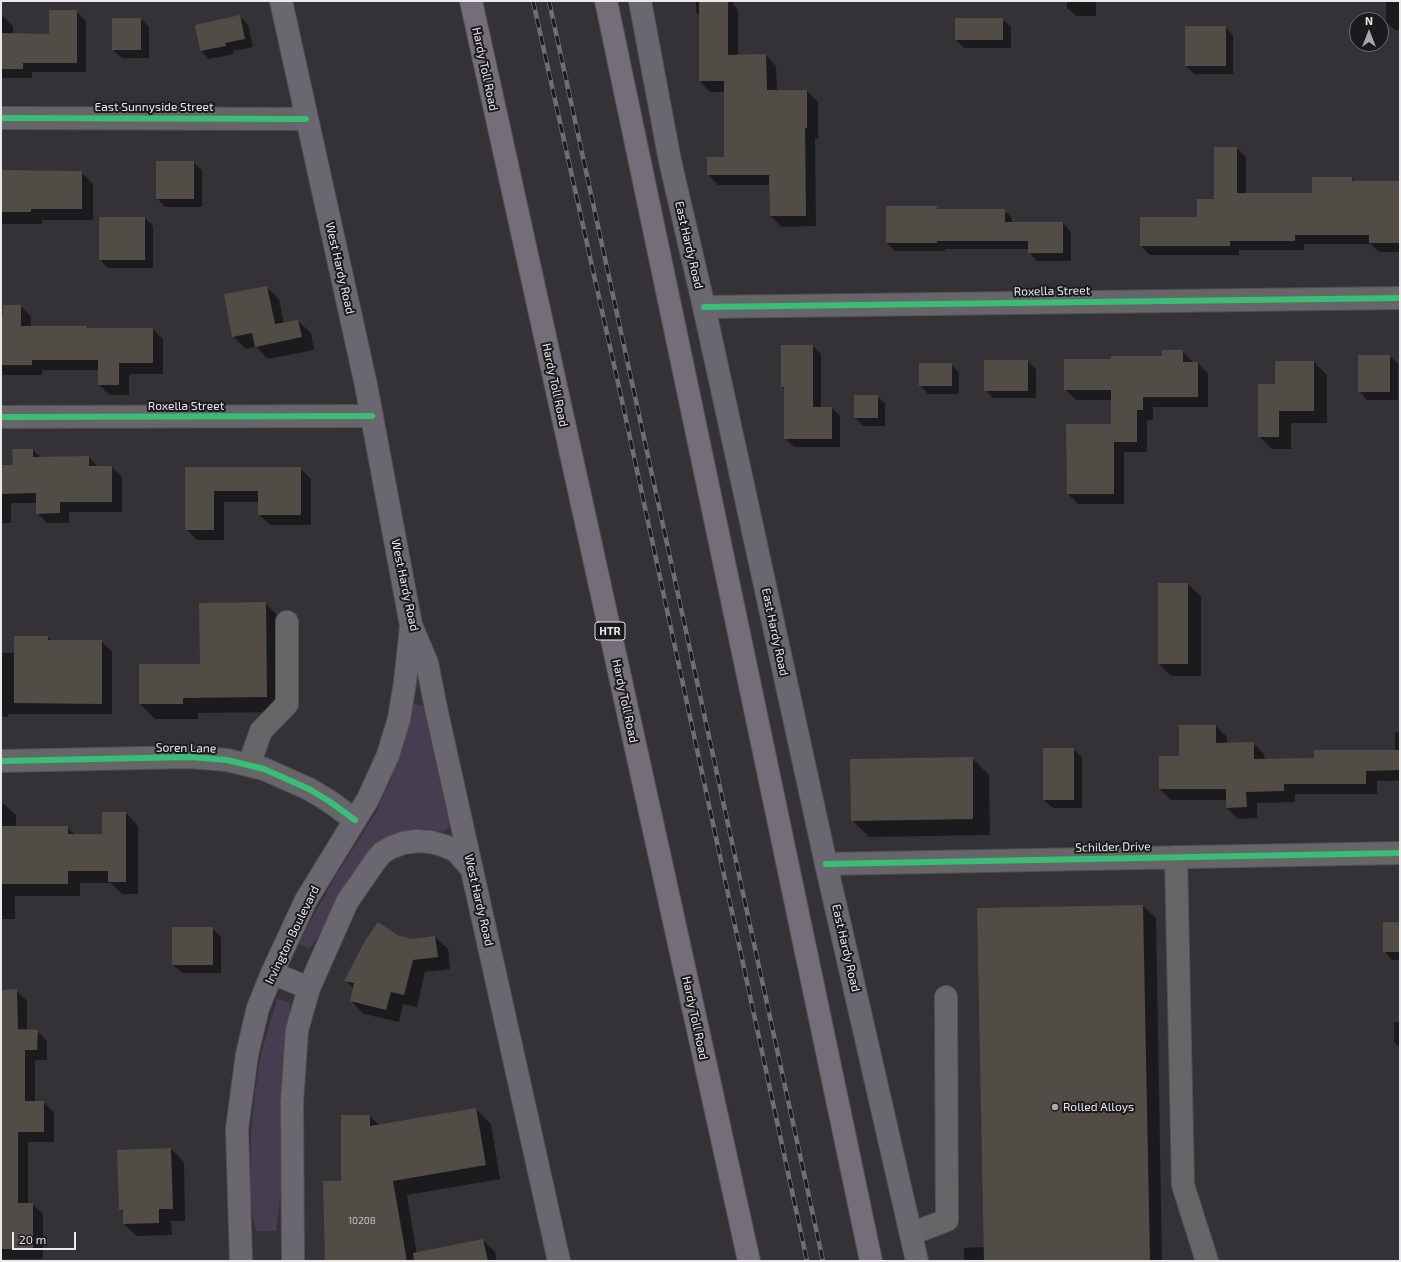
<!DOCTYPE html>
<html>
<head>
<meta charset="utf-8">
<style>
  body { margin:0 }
  #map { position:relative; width:1401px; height:1262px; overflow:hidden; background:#343236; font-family:"Exo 2",sans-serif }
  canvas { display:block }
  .frame { position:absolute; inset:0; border:2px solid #e9e8eb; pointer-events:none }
  .north { position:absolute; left:1349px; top:12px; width:40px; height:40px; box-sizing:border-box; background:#1b1a1c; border:1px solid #6d6c6f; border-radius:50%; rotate:0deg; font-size:11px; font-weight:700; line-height:16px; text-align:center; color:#e9e8eb }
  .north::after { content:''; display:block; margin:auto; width:14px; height:18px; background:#aaa8ac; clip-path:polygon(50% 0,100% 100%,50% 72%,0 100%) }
  .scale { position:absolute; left:12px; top:1232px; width:64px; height:18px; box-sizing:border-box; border:2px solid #e9e8eb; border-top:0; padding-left:5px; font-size:12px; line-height:14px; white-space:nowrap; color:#e9e8eb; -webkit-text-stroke:3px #1b1a1c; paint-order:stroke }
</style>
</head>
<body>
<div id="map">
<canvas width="1401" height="1262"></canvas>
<div class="frame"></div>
<div class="north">N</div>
<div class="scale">20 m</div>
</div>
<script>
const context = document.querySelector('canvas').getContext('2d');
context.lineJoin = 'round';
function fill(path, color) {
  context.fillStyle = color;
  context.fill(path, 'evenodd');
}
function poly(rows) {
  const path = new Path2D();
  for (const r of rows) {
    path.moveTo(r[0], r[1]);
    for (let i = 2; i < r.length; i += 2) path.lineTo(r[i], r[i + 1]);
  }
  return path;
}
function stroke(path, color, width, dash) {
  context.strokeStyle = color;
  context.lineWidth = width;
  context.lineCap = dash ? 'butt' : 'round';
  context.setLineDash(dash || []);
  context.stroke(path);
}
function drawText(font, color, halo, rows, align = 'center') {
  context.font = font + ' "Exo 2",sans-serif';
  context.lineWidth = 4;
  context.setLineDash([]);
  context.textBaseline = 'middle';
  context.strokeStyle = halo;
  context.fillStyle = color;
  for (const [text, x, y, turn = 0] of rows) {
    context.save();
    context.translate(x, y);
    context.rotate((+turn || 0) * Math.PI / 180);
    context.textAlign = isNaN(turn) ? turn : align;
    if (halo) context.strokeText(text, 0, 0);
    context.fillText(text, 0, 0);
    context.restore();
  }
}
const green = poly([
  [414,704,423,705,450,827,443,832,427,829,411,830,395,835,337,900,319,935,309,949,299,944,305,930,337,874,375,814,389,784,399,755],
  [277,999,290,1002,290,1020,281,1088,280,1136,281,1191,276,1231,256,1231,250,1203,251,1132,255,1092,261,1054]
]);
const shadow = poly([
  [696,1,732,1,734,5,738,10,738,56,766,55,776,66,777,91,807,91,818,102,818,139,815,139,816,226,781,227,771,216,770,185,718,185,708,174,725,158,725,92,710,92,700,81,700,16,696,13],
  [1067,1,1096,1,1096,16,1076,16,1067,8],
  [1386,1,1400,1,1400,30,1395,30,1386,22],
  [76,11,86,21,86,72,32,72,32,78,1,78,1,16,3,16,13,26,13,34,50,35],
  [240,16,248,25,253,47,233,51,234,54,209,59,201,51,196,26],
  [141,19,149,27,149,58,122,58,113,50],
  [1002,19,1011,27,1011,48,964,48,956,40],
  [1186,27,1225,27,1233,35,1233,74,1194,74,1186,66],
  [1237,148,1246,157,1246,194,1313,194,1351,178,1355,182,1400,182,1400,252,1379,252,1371,244,1304,244,1304,250,1239,250,1239,255,1150,255,1141,246,1198,218,1215,200],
  [193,162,202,170,202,207,165,207,157,198],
  [1,171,81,172,93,184,93,220,42,220,42,224,1,224],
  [936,207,939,210,1004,210,1012,218,1012,223,1063,223,1071,232,1071,261,1037,261,1029,252,1029,249,945,249,945,251,895,251,887,243],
  [145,218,153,226,153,268,108,268,100,260],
  [266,287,279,299,284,324,298,321,311,333,314,350,268,359,256,347,246,349,233,336],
  [21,306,31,317,31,327,87,327,89,329,152,329,163,339,163,374,129,374,129,395,110,395,99,385,99,370,42,370,42,375,3,375,1,372,1,316],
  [782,346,813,346,821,354,821,408,832,408,840,416,840,447,794,447,785,439,785,390,782,387],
  [1182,351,1192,361,1192,363,1198,363,1208,373,1208,407,1153,407,1153,420,1147,420,1147,452,1124,452,1124,504,1078,504,1068,494,1112,425,1112,400,1076,400,1065,389,1112,360,1163,357],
  [1390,356,1398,364,1398,400,1367,400,1359,391],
  [1028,361,1036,369,1036,398,993,398,985,390],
  [1314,362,1327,375,1327,423,1291,423,1291,449,1272,449,1259,436,1276,385],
  [951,364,959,373,959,394,928,394,920,385],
  [855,396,877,396,885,404,885,426,863,426,855,418],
  [33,450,41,458,89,457,98,467,112,467,122,477,122,512,69,512,69,523,47,523,37,513,37,503,11,503,11,523,1,523,1,466,14,466],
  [186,468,300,468,311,479,311,525,270,525,259,515,259,502,224,502,224,540,197,540,186,529],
  [1188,584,1201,596,1201,676,1171,676,1159,664],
  [265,603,280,618,281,712,198,713,198,719,155,719,140,704,201,665],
  [48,637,52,641,101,641,112,651,112,714,8,714,8,717,1,717,1,653,15,653],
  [1216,726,1227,737,1227,744,1253,743,1264,754,1265,760,1315,759,1395,751,1395,732,1400,732,1400,781,1377,781,1377,794,1295,794,1295,802,1257,803,1257,818,1238,819,1227,808,1227,800,1171,800,1160,789,1160,757,1180,757],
  [1073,749,1082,757,1082,808,1053,808,1044,800],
  [972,758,989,775,990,835,869,837,852,820],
  [1,803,3,803,16,815,16,827,67,827,75,835,103,835,126,813,138,826,138,894,122,894,111,883,80,883,80,896,15,896,15,919,1,919],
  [1143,906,1156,918,1162,1261,964,1261,964,1248,985,1247,978,909],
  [1400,923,1400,960,1392,960,1384,951],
  [212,928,221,937,221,973,182,973,173,965],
  [396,936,412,940,435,937,448,949,450,969,425,972,417,1007,403,1004,399,1022,364,1014,351,1001,354,989,346,981],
  [1,989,2,991,16,990,27,1001,27,1031,37,1031,47,1041,47,1060,35,1060,35,1102,43,1102,54,1112,54,1142,28,1142,28,1204,32,1204,43,1214,43,1259,1,1259],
  [1394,1022,1400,1022,1400,1048,1394,1042],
  [476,1109,491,1124,500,1179,407,1195,418,1261,326,1261,342,1182,370,1116,380,1126],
  [171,1149,184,1162,185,1221,171,1221,172,1235,137,1236,124,1224,124,1213,120,1209],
  [483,1240,495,1252,497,1261,445,1261]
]);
const building = poly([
  [699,1,728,1,728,55,766,54,767,90,807,90,807,128,805,128,806,216,770,216,769,175,707,175,707,157,724,157,724,81,699,81],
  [49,10,77,10,77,63,23,63,23,69,1,69,1,33,49,34],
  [240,15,245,39,225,43,226,46,200,51,195,25],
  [112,18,141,18,141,50,112,50],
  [955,18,1003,18,1003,40,955,40],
  [1185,26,1226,26,1226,66,1185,66],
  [1214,147,1237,147,1237,193,1312,193,1312,177,1352,177,1352,181,1400,181,1400,243,1369,243,1369,235,1295,235,1295,241,1230,241,1230,246,1140,246,1140,217,1197,217,1197,199,1214,199],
  [156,161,194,161,194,199,156,199],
  [1,170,82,171,82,209,31,209,31,212,1,212],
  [886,206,937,206,937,209,1005,209,1005,222,1063,222,1063,253,1028,253,1028,241,937,241,937,243,886,243],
  [99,217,145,217,145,260,99,260],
  [267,286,275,324,298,320,302,337,255,347,252,333,232,337,224,294],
  [3,305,21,305,21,326,87,326,87,328,153,328,153,363,119,363,119,385,98,385,98,360,32,360,32,365,1,365,1,315,3,315],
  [781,345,813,345,813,407,832,407,832,439,784,439,784,387,781,387],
  [1162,350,1183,350,1183,362,1198,362,1198,397,1143,397,1143,410,1137,410,1137,442,1114,442,1114,494,1067,494,1066,424,1111,424,1111,390,1064,390,1064,359,1111,359,1111,356,1162,356],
  [1358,355,1390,355,1390,392,1358,392],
  [984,360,1028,360,1028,391,984,391],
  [1275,361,1314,361,1314,411,1279,411,1279,437,1258,437,1258,384,1275,384],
  [919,363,952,363,952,386,919,386],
  [854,395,878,395,878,418,854,418],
  [12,449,33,449,33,457,89,456,89,466,112,466,112,502,60,502,60,513,36,514,36,493,1,494,1,465,13,465],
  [185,467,301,467,301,515,258,515,258,491,214,491,214,530,185,530],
  [1158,583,1188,583,1188,664,1158,664],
  [266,602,267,697,183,698,183,704,139,704,139,664,200,664,199,603],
  [14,636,48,636,48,640,102,640,102,704,14,703],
  [1179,725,1216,725,1216,743,1254,742,1254,759,1314,758,1314,750,1400,750,1400,770,1366,771,1366,784,1284,784,1284,791,1246,792,1247,807,1226,808,1226,789,1159,789,1159,756,1179,756],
  [1043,748,1074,748,1074,800,1043,800],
  [973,757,973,819,851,821,850,759],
  [102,812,126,812,126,882,108,882,108,871,68,871,68,884,1,884,1,826,68,826,68,834,102,834],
  [1143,905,1150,1261,984,1261,977,908],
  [378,922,397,935,412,939,435,936,438,957,413,960,404,995,391,992,386,1010,350,1001,354,983,344,981,365,941],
  [1383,922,1400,922,1400,952,1383,952],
  [172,927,213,927,213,965,172,965],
  [17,989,18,1029,38,1030,37,1050,25,1050,25,1101,44,1101,44,1132,18,1132,18,1203,33,1203,33,1249,1,1249,1,990],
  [476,1108,486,1165,393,1181,407,1261,325,1261,323,1181,341,1181,341,1115,370,1115,370,1126],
  [171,1148,173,1209,159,1209,159,1223,123,1224,123,1210,119,1210,117,1150],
  [483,1239,488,1261,414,1261,413,1253]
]);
const minor = poly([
  [1,118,306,119],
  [704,307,1400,298],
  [1,417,372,416],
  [1,761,190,757,227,760,264,769,309,789,329,801,355,820],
  [249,765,261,731,287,704,287,622],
  [1176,857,1183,1185,1207,1261],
  [826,864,1400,853],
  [911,1234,947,1220,946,997]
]);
const major = poly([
  [281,1,366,385,411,625,427,663,437,713,559,1261],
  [640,1,670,161,704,307,826,864,917,1261],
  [272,973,309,988],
  [241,1261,237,1129,247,1054,258,1008,272,973,306,900,368,799,388,755,399,719,405,682,411,627],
  [293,1261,292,1102,297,1030,309,988,347,902,376,860,382,853,390,848,403,843,417,841,431,842,445,846,456,851,472,869]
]);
const highway = poly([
  [471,1,749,1261],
  [606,1,871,1261]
]);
const rail = poly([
  [533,1,624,410,807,1261],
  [549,1,823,1261]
]);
const cycleway = poly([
  [1,118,306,119],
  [704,307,1400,298],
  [1,417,372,416],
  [1,761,190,757,227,760,264,769,309,789,329,801,355,820],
  [826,864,1400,853]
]);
const markers = [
  [1055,1107,4,"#aaa8ac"]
];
const numberNames = [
  ["10208",362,1221]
];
const shields = [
  [610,631,30]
];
const shieldNames = [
  ["HTR",610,631]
];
const streetNames = [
  ["Hardy Toll Road",485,69,78],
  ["East Sunnyside Street",154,107],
  ["East Hardy Road",689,245,77],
  ["West Hardy Road",340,268,77],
  ["Roxella Street",1052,291,-1],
  ["Hardy Toll Road",555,385,78],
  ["Roxella Street",186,406],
  ["West Hardy Road",405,585,78],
  ["East Hardy Road",775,632,78],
  ["Hardy Toll Road",625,701,78],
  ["Soren Lane",186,748,1],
  ["Schilder Drive",1113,847,-1],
  ["West Hardy Road",479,900,77],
  ["Irvington Boulevard",292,935,-64],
  ["East Hardy Road",846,948,77],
  ["Hardy Toll Road",695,1018,78]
];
const poiNames = [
  ["Rolled Alloys",1063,1107]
];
fill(green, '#473d51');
fill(shadow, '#0007');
fill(building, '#524c47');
stroke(minor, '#525053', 24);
stroke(major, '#525053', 24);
stroke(highway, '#525053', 24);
stroke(minor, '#666567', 22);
stroke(major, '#6b6770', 22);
stroke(highway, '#736e79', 22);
stroke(rail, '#706e71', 4.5);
stroke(rail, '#1b1a1c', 3, [9]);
stroke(cycleway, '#3abd76', 6);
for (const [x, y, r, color] of markers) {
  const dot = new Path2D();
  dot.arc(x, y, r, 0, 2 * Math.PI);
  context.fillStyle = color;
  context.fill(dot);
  stroke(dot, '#1b1a1c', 1.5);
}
drawText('10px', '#c3c1c2', null, numberNames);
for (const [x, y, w] of shields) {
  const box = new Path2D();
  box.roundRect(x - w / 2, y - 9, w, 18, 3);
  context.fillStyle = '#1b1a1c';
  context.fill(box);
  stroke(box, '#e9e8eb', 1);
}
drawText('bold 11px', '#e9e8eb', null, shieldNames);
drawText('12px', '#e9e8eb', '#1b1a1c', streetNames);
drawText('12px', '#e9e8eb', '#1b1a1c', poiNames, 'left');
</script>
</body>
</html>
